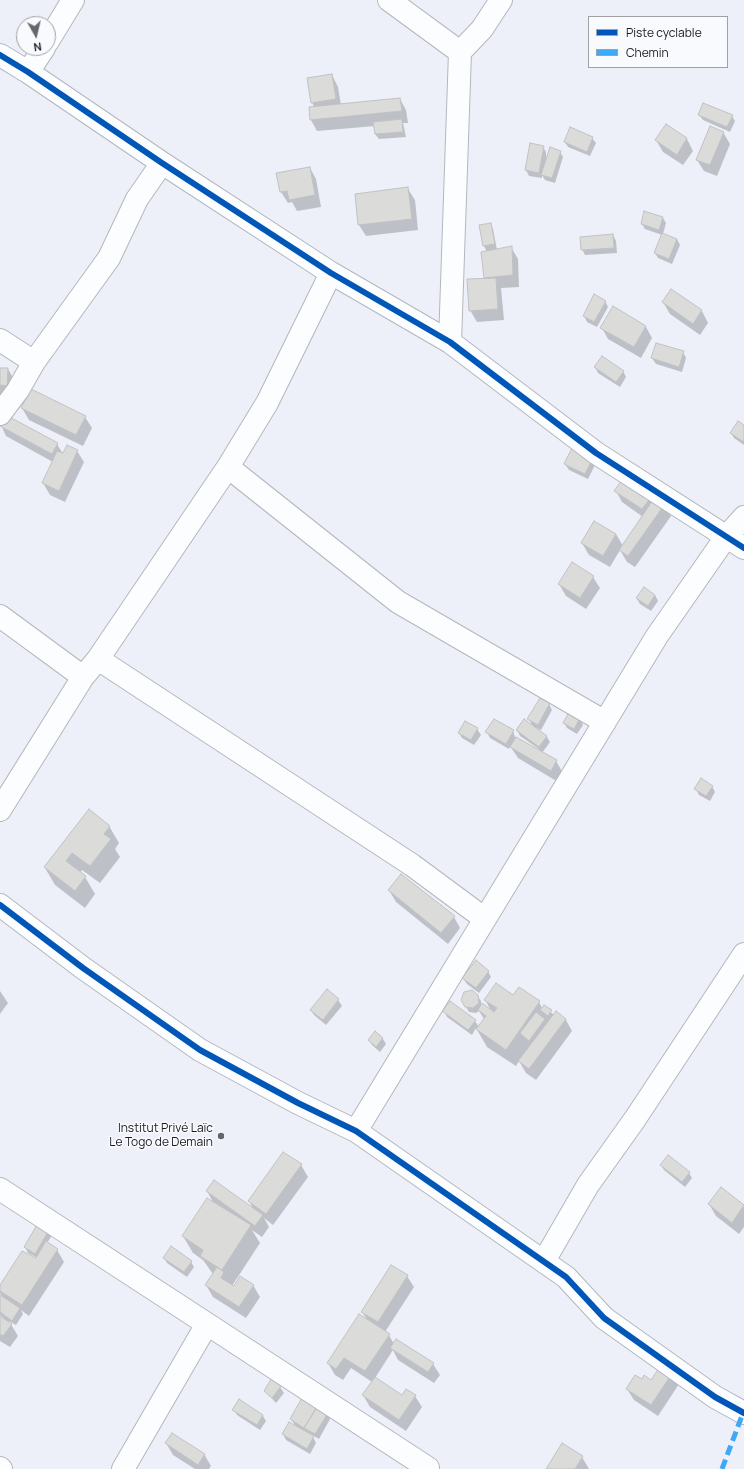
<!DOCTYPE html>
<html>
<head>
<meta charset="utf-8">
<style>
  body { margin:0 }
  #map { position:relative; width:744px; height:1469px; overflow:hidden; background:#eef0f9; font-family:Manrope,sans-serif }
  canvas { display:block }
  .legend { position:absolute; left:588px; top:16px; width:140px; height:52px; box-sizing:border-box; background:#f9fafe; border:1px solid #a0a1a6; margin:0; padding:5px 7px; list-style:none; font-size:12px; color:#1a1b22 }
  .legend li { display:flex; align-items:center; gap:8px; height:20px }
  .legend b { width:20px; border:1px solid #a0a1a6 }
  .north { position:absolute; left:16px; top:16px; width:40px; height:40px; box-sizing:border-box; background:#f9fafe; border:1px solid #a0a1a6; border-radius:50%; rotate:172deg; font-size:11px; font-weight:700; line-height:16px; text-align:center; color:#1a1b22 }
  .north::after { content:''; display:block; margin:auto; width:14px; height:18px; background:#64666d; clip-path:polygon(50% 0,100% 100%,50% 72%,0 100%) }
</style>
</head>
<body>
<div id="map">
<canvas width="744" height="1469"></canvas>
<ul class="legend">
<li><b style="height:5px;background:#0057b8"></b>Piste cyclable</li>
<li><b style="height:5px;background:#3fa9f5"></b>Chemin</li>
</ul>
<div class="north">N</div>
</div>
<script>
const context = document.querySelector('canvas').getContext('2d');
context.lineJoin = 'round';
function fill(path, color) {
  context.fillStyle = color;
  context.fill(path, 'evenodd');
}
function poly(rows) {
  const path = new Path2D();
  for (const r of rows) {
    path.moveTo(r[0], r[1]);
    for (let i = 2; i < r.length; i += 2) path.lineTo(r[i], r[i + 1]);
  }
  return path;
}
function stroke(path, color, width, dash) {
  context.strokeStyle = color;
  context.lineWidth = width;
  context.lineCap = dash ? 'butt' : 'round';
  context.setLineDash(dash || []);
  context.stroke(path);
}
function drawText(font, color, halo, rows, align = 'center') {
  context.font = font + ' Manrope,sans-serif';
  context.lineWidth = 3;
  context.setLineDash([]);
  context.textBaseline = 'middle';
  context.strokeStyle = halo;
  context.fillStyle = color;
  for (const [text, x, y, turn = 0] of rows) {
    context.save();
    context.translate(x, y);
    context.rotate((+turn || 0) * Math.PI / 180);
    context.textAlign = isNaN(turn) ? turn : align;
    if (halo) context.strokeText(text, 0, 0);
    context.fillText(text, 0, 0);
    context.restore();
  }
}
const shadow = poly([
  [332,75,338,87,341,105,400,99,406,110,408,123,403,123,406,137,379,139,375,134,375,126,317,131,311,120,314,107,312,102],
  [699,115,732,116,735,121,730,132,703,120],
  [666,126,687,139,693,151,683,165,663,152,656,140],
  [723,132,730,144,717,176,704,171,697,160],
  [592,138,596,143,590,156,568,147,565,142],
  [530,144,543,147,546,152,546,162,560,152,563,157,555,183,545,180,542,175,542,178,529,176,526,170],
  [310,168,316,179,321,207,297,211,292,202,288,203,281,192],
  [408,189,415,200,418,230,366,236,359,225],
  [663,218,666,223,663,234,677,239,680,245,672,264,658,258,655,253,662,235,645,229,642,224],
  [490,224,493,229,497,250,511,247,518,259,519,287,501,288,504,320,477,322,470,310,485,279,482,252,487,252,484,246,480,226],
  [613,235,616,241,617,253,585,255,582,249],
  [672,290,702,311,708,323,700,335,670,314,663,302],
  [605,301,608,307,597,327,587,322,584,316],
  [646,327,652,338,641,358,608,339,602,328],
  [683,352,686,358,682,372,656,364,652,358],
  [595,367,623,371,626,377,620,387,598,373],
  [0,369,8,369,18,386,0,401],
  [22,408,85,417,92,428,83,446,29,420],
  [0,423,57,444,63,454,77,451,84,462,65,502,50,495,43,483,53,462,6,436],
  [744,426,744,445,734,438,731,433],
  [572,450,595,465,588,479,569,470,565,464],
  [625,478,664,505,671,516,635,567,627,562,620,550,610,567,589,555,582,543,616,534,623,546,643,517,622,502,616,491],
  [593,577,600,588,586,609,566,596,559,584],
  [655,595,658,601,651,611,640,604,637,599],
  [549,704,552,710,541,730,533,727,547,737,550,742,542,753,556,761,563,773,558,782,518,758,510,746,509,749,490,738,487,732,513,731,515,737,538,751,539,749,520,736,517,730,533,727,529,719],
  [580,719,583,725,577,734,567,728,564,723],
  [477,729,481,735,474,745,462,738,459,733],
  [712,786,715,792,710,801,699,795,696,789],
  [109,826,119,843,115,849,120,857,100,883,82,870,80,873,85,877,95,894,85,908,55,885,45,868],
  [389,890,454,917,460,928,448,944,396,902],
  [488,971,491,977,479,993,467,984,463,978],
  [0,991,8,1003,0,1014],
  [327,991,338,1000,342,1006,326,1025,314,1015,311,1010],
  [477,995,481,1001,481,1007,492,1012,485,1000,514,996,539,1002,542,1008,544,1006,554,1015,556,1012,566,1020,572,1031,536,1080,526,1073,519,1061,516,1066,487,1047,476,1028,472,1035,447,1017,444,1011,475,1021,479,1027,484,1019,479,1011,476,1013,469,1012,462,1000],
  [375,1033,383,1039,386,1044,380,1052,372,1045,369,1040],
  [283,1153,301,1165,308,1177,273,1225,264,1218,269,1227,262,1237,252,1230,260,1243,232,1286,234,1287,253,1285,260,1297,246,1318,213,1297,206,1285,213,1274,203,1260,193,1253,183,1236,214,1204,207,1191,254,1210,249,1201],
  [661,1165,689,1173,692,1178,685,1187,664,1170],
  [721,1189,744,1207,744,1227,739,1234,716,1216,709,1204],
  [48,1231,51,1237,47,1243,57,1250,64,1262,29,1316,21,1310,23,1314,16,1325,9,1321,18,1336,10,1347,0,1341,0,1317,3,1319,4,1318,0,1315,0,1296,3,1298,0,1293,0,1287,35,1259,36,1257,28,1253,25,1247],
  [164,1258,191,1262,194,1267,187,1277,167,1263],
  [407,1276,414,1287,385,1332,389,1335,394,1344,433,1364,440,1375,434,1383,398,1360,393,1350,375,1378,402,1396,406,1390,415,1396,422,1407,406,1431,370,1407,363,1395,372,1382,351,1368,343,1380,335,1375,328,1363,368,1321,362,1312],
  [662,1366,679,1384,658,1416,634,1400,627,1389,642,1381,652,1381],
  [271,1381,280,1387,284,1393,276,1403,265,1391],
  [239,1401,263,1416,266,1421,260,1430,237,1415,234,1410],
  [327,1414,330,1419,319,1439,312,1435,316,1443,310,1454,286,1440,283,1434,296,1427,291,1419],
  [166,1443,204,1454,211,1466,209,1469,195,1469,173,1455],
  [582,1457,589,1469,547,1469]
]);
const building = poly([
  [332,74,336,99,311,103,307,78,332,74],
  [400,98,402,111,310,120,309,107,400,98],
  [703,103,733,115,727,127,698,115,703,103],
  [402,119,403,132,375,134,373,122,402,119],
  [666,124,687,138,677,155,655,140,666,124],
  [710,126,724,132,710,165,696,160,710,126],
  [570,127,593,137,587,152,564,142,570,127],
  [530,143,544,146,539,173,525,170,530,143],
  [550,147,561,151,552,178,541,175,550,147],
  [310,167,315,195,289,200,287,191,280,192,276,173,310,167],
  [408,187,412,219,358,225,355,194,408,187],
  [644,211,663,217,659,230,641,224,644,211],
  [491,223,495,244,483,246,479,225,491,223],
  [662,233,677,239,669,259,654,253,662,233],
  [613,234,614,248,581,250,580,237,613,234],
  [512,246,513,275,484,278,481,252,512,246],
  [496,278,498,309,469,311,467,279,496,278],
  [671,289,702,310,693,324,662,302,671,289],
  [594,294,606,301,594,322,583,316,594,294],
  [613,306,646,326,634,347,600,328,613,306],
  [656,343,684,351,679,367,651,358,656,343],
  [602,356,624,371,616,382,594,367,602,356],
  [0,368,8,368,7,386,0,385,0,368],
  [31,389,86,416,76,435,21,408,31,389],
  [4,414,58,443,52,454,0,426,0,421,4,414],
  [738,421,744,425,744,442,730,433,738,421],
  [67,445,78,450,59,491,42,483,57,451,63,453,67,445],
  [572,448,593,458,585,474,564,464,572,448],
  [624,477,652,496,642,509,614,491,624,477],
  [655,497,665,504,628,556,619,550,655,497],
  [594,521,616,534,603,556,581,543,594,521],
  [572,562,594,576,580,598,558,584,572,562],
  [644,587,655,595,648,606,636,598,644,587],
  [540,698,550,703,538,725,527,719,540,698],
  [569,712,580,718,574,729,563,723,569,712],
  [494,719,514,730,506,744,485,732,494,719],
  [524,719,547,736,539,747,516,730,524,719],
  [465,721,478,728,471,740,458,733,465,721],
  [516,737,557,760,551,771,510,747,516,737],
  [701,778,713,786,706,796,694,789,701,778],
  [89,809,110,826,104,834,111,839,90,866,72,853,66,861,86,876,75,891,44,867,89,809],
  [401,874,455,916,441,933,388,890,401,874],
  [476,960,489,971,476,988,462,978,476,960],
  [496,983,513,995,519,987,540,1001,506,1050,476,1029,486,1016,478,1010,482,1003,494,1012,497,1008,484,1000,496,983],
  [327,989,339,999,323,1020,310,1010,327,989],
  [472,990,478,995,479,1003,473,1008,465,1007,461,1000,464,992,472,990],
  [450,1001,476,1020,468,1030,442,1011,450,1001],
  [544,1005,552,1010,548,1016,540,1010,544,1005],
  [556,1011,566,1019,529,1069,518,1061,556,1011],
  [536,1012,545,1019,529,1041,520,1033,536,1012],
  [375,1031,383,1038,376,1047,368,1040,375,1031],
  [283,1152,302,1164,266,1214,248,1201,283,1152],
  [668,1155,690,1172,682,1182,660,1165,668,1155],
  [214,1180,263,1215,255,1226,206,1191,214,1180],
  [721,1187,744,1205,732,1223,708,1204,721,1187],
  [207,1198,251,1225,222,1270,200,1256,203,1250,182,1236,207,1198],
  [38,1223,49,1230,35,1254,24,1247,38,1223],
  [46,1241,58,1249,22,1305,0,1291,0,1285,22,1251,36,1258,46,1241],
  [171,1246,192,1261,184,1272,163,1258,171,1246],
  [391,1265,408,1275,378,1322,361,1312,391,1265],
  [217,1267,224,1272,221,1278,234,1286,240,1276,254,1285,239,1307,205,1285,217,1267],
  [0,1295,20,1308,12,1321,0,1312,0,1295],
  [359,1314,390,1334,365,1371,344,1358,336,1369,327,1363,359,1314],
  [0,1316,12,1324,3,1336,0,1334,0,1316],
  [396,1339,434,1363,428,1372,390,1348,396,1339],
  [661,1365,673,1372,651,1405,626,1389,635,1375,642,1379,644,1375,651,1380,661,1365],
  [375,1377,402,1395,406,1389,416,1395,399,1420,362,1395,375,1377],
  [271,1379,281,1386,272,1398,264,1391,271,1379],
  [302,1398,317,1407,304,1428,290,1419,302,1398],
  [239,1399,263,1415,257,1425,232,1410,239,1399],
  [317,1407,328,1413,315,1434,304,1428,317,1407],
  [289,1422,314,1436,307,1449,282,1434,289,1422],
  [172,1433,205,1454,198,1465,165,1443,172,1433],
  [562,1443,583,1456,575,1469,546,1469,562,1443]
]);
const minor = poly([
  [389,0,460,52],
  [48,41,73,0],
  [0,55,28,72,162,163,331,273,450,342,596,453,744,548],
  [28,72,44,48],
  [0,340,34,362],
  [450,342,460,52,482,29,501,0],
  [0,414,18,390,34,362,109,258,137,199,162,163],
  [228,467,398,602,605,722],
  [0,616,83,677],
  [98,659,412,865,485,919],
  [0,810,83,677,98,659,228,467,267,403,331,273],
  [0,905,83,968,200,1050,298,1103,356,1131,566,1277,604,1318,715,1397,744,1413],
  [356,1131,657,636,726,537,744,517],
  [0,1189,428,1468],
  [544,1261,588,1185,635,1119,744,954],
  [0,1468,1,1469],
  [123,1469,207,1324]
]);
const quiet = poly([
  [722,1469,743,1413]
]);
const cycleway = poly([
  [0,55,28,72,162,163,331,273,450,342,596,453,744,548],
  [0,905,83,968,200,1050,298,1103,356,1131,566,1277,604,1318,715,1397,744,1413]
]);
const markers = [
  [221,1136,4,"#64666d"]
];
const poiNames = [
  ["Institut Privé Laïc",213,1129],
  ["Le Togo de Demain",213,1143]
];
fill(shadow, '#0003');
fill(building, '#dbdcd9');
stroke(building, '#c0c1c3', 1);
stroke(minor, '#b5b6be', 24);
stroke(minor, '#fcfdfe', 22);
stroke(quiet, '#3fa9f5', 5, [10, 5]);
stroke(cycleway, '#0057b8', 6);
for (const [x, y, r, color] of markers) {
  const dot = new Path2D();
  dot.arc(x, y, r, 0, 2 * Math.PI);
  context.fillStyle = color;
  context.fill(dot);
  stroke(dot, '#f9fafe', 1.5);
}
drawText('12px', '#1a1b22', '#f9fafe', poiNames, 'right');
</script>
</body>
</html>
